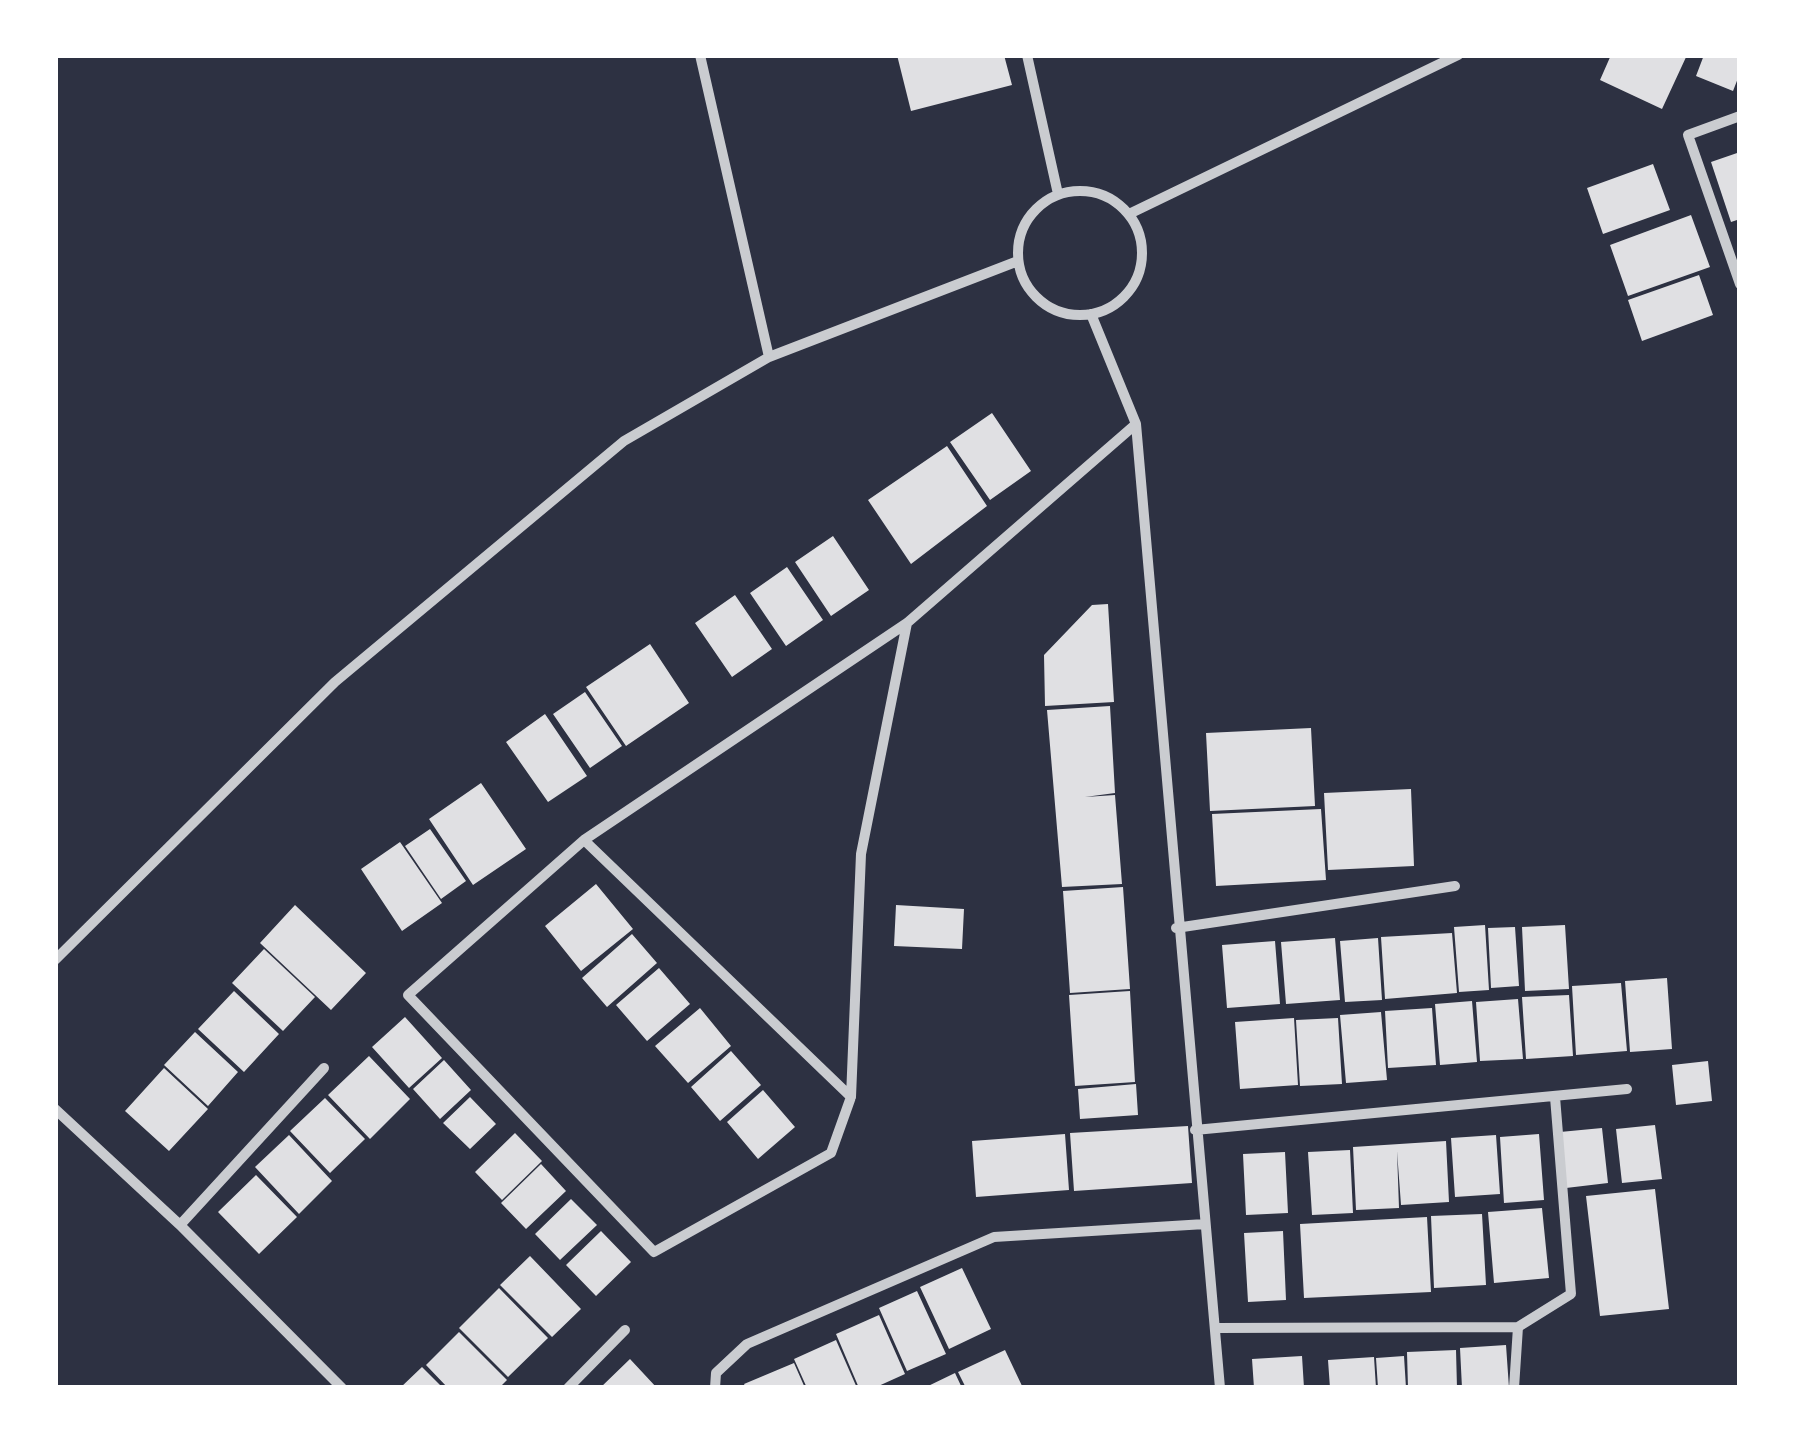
<!DOCTYPE html>
<html>
<head>
<meta charset="utf-8">
<style>
  body { margin:0 }
  #map { position:relative; width:1795px; height:1443px; overflow:hidden; background:#2d3142; font-family:Montserrat,sans-serif }
  canvas { display:block }
  .frame { position:absolute; inset:0; border:58px solid #fff; pointer-events:none }
</style>
</head>
<body>
<div id="map">
<canvas width="1795" height="1443"></canvas>
<div class="frame"></div>
</div>
<script>
const context = document.querySelector('canvas').getContext('2d');
context.lineJoin = 'round';
function fill(path, color) {
  context.fillStyle = color;
  context.fill(path, 'evenodd');
}
function poly(rows) {
  const path = new Path2D();
  for (const r of rows) {
    if (r.length === 3) {
      path.moveTo(r[0] + r[2], r[1]);
      path.arc(r[0], r[1], r[2], 0, 2 * Math.PI);
      continue;
    }
    path.moveTo(r[0], r[1]);
    for (let i = 2; i < r.length; i += 2) path.lineTo(r[i], r[i + 1]);
  }
  return path;
}
function stroke(path, color, width, dash) {
  context.strokeStyle = color;
  context.lineWidth = width;
  context.lineCap = dash ? 'butt' : 'round';
  context.setLineDash(dash || []);
  context.stroke(path);
}
const building = poly([
  [897,55,1004,55,1012,85,911,111],
  [1611,55,1687,55,1662,109,1600,80],
  [1704,55,1740,55,1740,73,1733,91,1696,76],
  [1740,152,1740,219,1731,222,1711,162],
  [1653,164,1670,210,1603,234,1587,188],
  [1691,215,1710,267,1628,296,1610,245],
  [1699,275,1713,315,1642,341,1628,300],
  [992,413,1031,471,990,500,950,442],
  [947,446,987,506,911,564,868,500],
  [833,536,869,590,831,616,795,562],
  [787,567,823,620,786,646,750,593],
  [735,595,772,649,732,677,695,623],
  [1108,604,1114,702,1045,706,1044,655,1092,605],
  [650,644,689,703,626,746,586,687],
  [585,692,622,746,590,768,553,714],
  [1110,706,1115,793,1085,797,1115,795,1122,884,1062,887,1047,710],
  [545,714,587,776,548,802,506,742],
  [1311,728,1315,806,1210,811,1206,733],
  [481,783,526,849,473,885,429,819],
  [1411,789,1414,866,1328,870,1324,793],
  [1321,809,1326,880,1216,886,1212,814],
  [430,829,466,881,441,899,405,846],
  [400,842,442,903,402,931,361,869],
  [596,884,633,929,581,971,545,926],
  [1123,887,1130,989,1070,993,1063,891],
  [295,905,366,973,331,1010,260,943],
  [896,905,964,909,962,949,894,946],
  [1485,925,1489,990,1459,992,1454,927],
  [1565,925,1569,989,1525,991,1522,927],
  [1515,927,1519,986,1491,988,1488,928],
  [1452,933,1457,993,1385,999,1381,937],
  [632,934,657,963,607,1007,582,978],
  [1335,938,1340,1000,1286,1004,1281,942],
  [1378,938,1382,1000,1345,1002,1340,941],
  [1275,941,1280,1004,1227,1008,1222,945],
  [264,949,315,997,283,1031,232,983],
  [659,968,690,1004,647,1041,616,1005],
  [1667,978,1672,1049,1630,1052,1625,981],
  [1621,983,1627,1051,1576,1055,1572,986],
  [234,991,279,1034,244,1072,198,1029],
  [1130,991,1135,1082,1075,1086,1069,995],
  [1569,995,1573,1056,1526,1059,1522,997],
  [1518,999,1523,1059,1480,1061,1476,1002],
  [1472,1001,1477,1062,1440,1065,1435,1004],
  [700,1008,731,1046,688,1083,655,1046],
  [1432,1008,1436,1065,1388,1068,1385,1011],
  [1381,1012,1387,1080,1346,1083,1340,1015],
  [405,1017,442,1058,409,1088,372,1047],
  [1294,1018,1298,1085,1240,1089,1235,1022],
  [1338,1018,1342,1084,1300,1086,1296,1020],
  [195,1032,238,1072,208,1106,164,1065],
  [731,1051,761,1085,720,1121,691,1087],
  [369,1056,410,1099,370,1139,328,1095],
  [444,1060,471,1090,440,1119,413,1089],
  [1708,1061,1712,1101,1676,1105,1672,1065],
  [164,1068,208,1109,169,1151,125,1111],
  [1136,1084,1138,1115,1080,1119,1078,1089],
  [763,1090,795,1127,758,1159,727,1122],
  [470,1097,496,1124,470,1149,443,1123],
  [325,1098,365,1139,330,1173,290,1131],
  [1655,1125,1662,1179,1622,1183,1616,1129],
  [1188,1126,1192,1183,1074,1191,1070,1133],
  [1602,1128,1608,1183,1566,1188,1560,1132],
  [515,1133,542,1161,502,1200,475,1172],
  [1065,1134,1069,1190,976,1197,972,1141],
  [1539,1134,1544,1200,1504,1203,1500,1137],
  [289,1135,332,1181,299,1214,255,1167],
  [1496,1135,1500,1194,1455,1197,1451,1138],
  [1446,1141,1449,1202,1401,1205,1397,1151,1399,1208,1356,1210,1353,1147],
  [1350,1150,1353,1213,1312,1215,1308,1152],
  [1285,1152,1288,1213,1246,1215,1243,1154],
  [541,1164,566,1191,526,1229,501,1203],
  [256,1175,297,1217,259,1254,218,1212],
  [1655,1189,1669,1309,1600,1316,1586,1196],
  [571,1199,597,1225,560,1260,535,1234],
  [1542,1208,1549,1278,1494,1283,1488,1212],
  [1482,1214,1486,1285,1434,1288,1431,1216],
  [1427,1217,1431,1292,1304,1298,1300,1224],
  [601,1231,631,1262,596,1296,566,1265],
  [1283,1231,1286,1300,1248,1302,1244,1233],
  [530,1256,581,1309,552,1337,500,1285],
  [962,1268,991,1329,949,1349,920,1287],
  [499,1288,548,1338,508,1377,459,1328],
  [917,1291,946,1354,907,1371,879,1308],
  [879,1315,905,1374,874,1388,859,1388,836,1334],
  [459,1332,507,1380,499,1388,448,1388,426,1365],
  [836,1340,857,1388,807,1388,794,1359],
  [1506,1345,1509,1388,1462,1388,1460,1348],
  [1005,1350,1023,1388,966,1388,958,1372],
  [1456,1350,1457,1388,1408,1388,1407,1352],
  [1302,1356,1304,1388,1254,1388,1252,1359],
  [1404,1356,1406,1388,1378,1388,1376,1358],
  [1374,1357,1376,1388,1330,1388,1328,1360],
  [630,1359,657,1388,600,1388],
  [794,1363,805,1388,746,1388,744,1384],
  [422,1367,443,1388,400,1388],
  [955,1373,962,1388,924,1388]
]);
const minor = poly([
  [700,55,769,357],
  [1027,55,1058,194],
  [1740,116,1688,135,1740,284],
  [1080,253,62],
  [1129,214,1458,55],
  [1091,314,1136,424,1220,1388],
  [907,623,861,854,851,1097,831,1153,654,1252,408,995,584,840,907,623,1136,424],
  [584,840,851,1097],
  [1176,928,1455,886],
  [55,960,335,682,624,441,769,357,1018,261],
  [55,1109,180,1225,342,1388],
  [1195,1130,1627,1089],
  [180,1225,324,1068],
  [1217,1328,1518,1327,1571,1294,1555,1097],
  [568,1388,625,1330],
  [715,1388,716,1373,747,1344,994,1237,1205,1224],
  [1514,1388,1518,1327]
]);
fill(building, '#e0e0e3');
stroke(minor, '#caccd0', 10);
</script>
</body>
</html>
